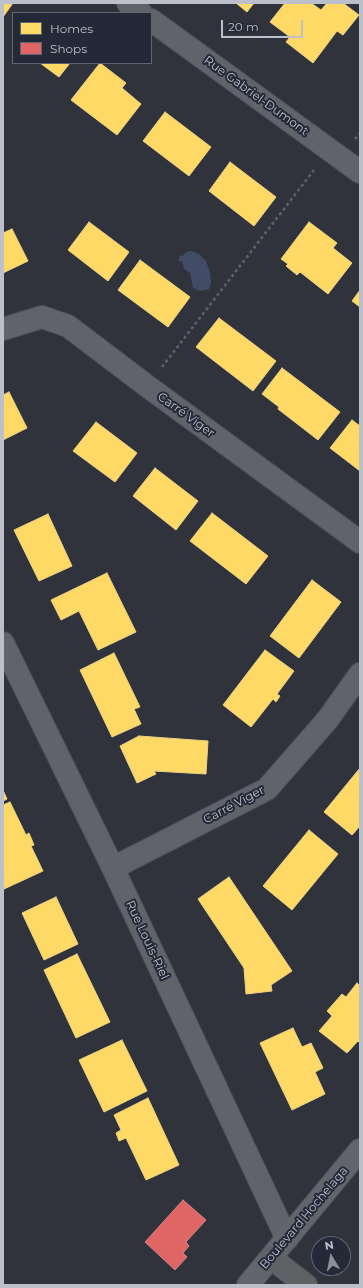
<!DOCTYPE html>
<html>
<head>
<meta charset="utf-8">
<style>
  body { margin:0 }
  #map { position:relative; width:363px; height:1288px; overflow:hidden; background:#30333c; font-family:Montserrat,sans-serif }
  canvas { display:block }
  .frame { position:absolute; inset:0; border:4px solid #bcc0cb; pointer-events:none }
  .legend { position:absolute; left:12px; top:12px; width:140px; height:52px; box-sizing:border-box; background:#232937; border:1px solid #606572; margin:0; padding:5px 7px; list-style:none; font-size:12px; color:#bcc0cb }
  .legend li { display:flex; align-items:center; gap:8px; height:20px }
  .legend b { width:20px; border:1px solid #606572 }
  .north { position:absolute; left:311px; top:1236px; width:40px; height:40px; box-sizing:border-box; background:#232937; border:1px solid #606572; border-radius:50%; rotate:350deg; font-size:11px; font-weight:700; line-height:16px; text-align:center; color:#bcc0cb }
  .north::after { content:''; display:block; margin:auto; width:14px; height:18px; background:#8b8f99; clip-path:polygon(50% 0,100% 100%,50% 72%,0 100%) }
  .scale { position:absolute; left:221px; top:20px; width:82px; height:18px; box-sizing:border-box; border:2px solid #bcc0cb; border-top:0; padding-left:5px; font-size:12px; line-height:14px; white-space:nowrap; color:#bcc0cb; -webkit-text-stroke:3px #232937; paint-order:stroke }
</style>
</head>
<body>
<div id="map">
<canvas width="363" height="1288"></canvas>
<div class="frame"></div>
<ul class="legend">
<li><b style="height:11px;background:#ffd966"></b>Homes</li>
<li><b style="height:11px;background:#e06666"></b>Shops</li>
</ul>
<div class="north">N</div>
<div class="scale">20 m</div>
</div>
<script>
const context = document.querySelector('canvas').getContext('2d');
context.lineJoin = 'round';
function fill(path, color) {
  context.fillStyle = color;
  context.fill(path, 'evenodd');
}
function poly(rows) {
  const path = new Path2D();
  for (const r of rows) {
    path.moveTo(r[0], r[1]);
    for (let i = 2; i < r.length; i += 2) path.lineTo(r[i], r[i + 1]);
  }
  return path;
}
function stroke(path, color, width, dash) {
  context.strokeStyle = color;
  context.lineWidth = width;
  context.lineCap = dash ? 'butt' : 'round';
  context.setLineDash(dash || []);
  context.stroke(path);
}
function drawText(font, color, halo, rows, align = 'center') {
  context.font = font + ' Montserrat,sans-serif';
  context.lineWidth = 4;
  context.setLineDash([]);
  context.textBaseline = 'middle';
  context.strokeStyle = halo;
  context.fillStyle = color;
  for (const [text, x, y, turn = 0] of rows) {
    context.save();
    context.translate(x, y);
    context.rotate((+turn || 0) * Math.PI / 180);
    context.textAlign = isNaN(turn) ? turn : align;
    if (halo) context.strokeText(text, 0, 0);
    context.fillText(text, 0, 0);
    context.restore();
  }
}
const water = poly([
  [191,251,199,254,206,261,210,272,211,283,209,289,201,291,193,288,190,273,184,269,182,261,178,261,180,255,183,256,186,252]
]);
const homes = poly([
  [3,3,13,3,3,17,3,3],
  [236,3,254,3,247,12,236,3],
  [285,3,311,3,321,10,327,3,343,3,359,15,343,35,337,31,313,63,286,42,290,37,270,22,285,3],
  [40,63,70,63,59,77,40,63],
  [100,63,126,83,122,88,141,104,117,135,71,100,100,63],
  [165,112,211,147,189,176,143,141,165,112],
  [230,162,276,197,254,226,209,191,230,162],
  [89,222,129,252,108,281,68,250,89,222],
  [309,222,337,243,333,248,352,263,328,294,300,272,297,275,286,266,288,264,281,259,309,222],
  [12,229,28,261,3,273,3,233,12,229],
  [140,260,190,297,168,327,118,290,140,260],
  [360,290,360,307,352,301,360,290],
  [219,318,276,361,253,391,196,347,219,318],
  [282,368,340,412,318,440,278,409,279,407,262,394,282,368],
  [9,392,27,428,3,440,3,395,9,392],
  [352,420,360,426,360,471,330,448,352,420],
  [96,422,137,453,115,482,73,451,96,422],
  [155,468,198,501,176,530,133,496,155,468],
  [212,513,268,556,246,584,190,541,212,513],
  [48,514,72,566,39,581,14,530,48,514],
  [107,573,136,632,98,650,79,611,61,620,51,600,107,573],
  [312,580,341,602,299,658,270,636,312,580],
  [265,650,294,671,277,694,280,696,276,702,273,699,251,727,223,705,265,650],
  [114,653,140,707,134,709,141,724,112,737,80,670,114,653],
  [139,736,208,741,206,774,154,771,156,774,137,783,120,746,139,736],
  [360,768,360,826,352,835,324,812,360,768],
  [3,790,7,799,3,801,3,790],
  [10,802,26,835,29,833,34,845,31,846,43,871,4,889,3,805,10,802],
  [309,830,338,854,292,910,263,886,309,830],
  [229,877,292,971,271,985,272,991,246,994,244,968,198,899,229,877],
  [56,897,78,944,44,960,22,913,56,897],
  [77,954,110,1022,76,1038,44,970,77,954],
  [357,983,360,986,360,1043,358,1041,347,1053,319,1031,332,1016,327,1011,342,994,346,997,357,983],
  [293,1028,302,1047,311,1043,323,1068,315,1072,325,1094,292,1110,260,1043,293,1028],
  [122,1040,147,1091,104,1112,79,1060,122,1040],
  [148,1098,179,1165,146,1180,126,1138,119,1141,116,1133,121,1130,114,1115,148,1098]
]);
const shops = poly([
  [183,1200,206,1220,186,1242,189,1246,183,1253,187,1257,175,1270,145,1242,183,1200]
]);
const path = poly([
  [355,139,360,133],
  [162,367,314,170]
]);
const minor = poly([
  [128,3,141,13],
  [151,20,360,172],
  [3,329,42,317,68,326,147,386,360,542],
  [3,643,113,868,287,1239],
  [113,868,267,789,328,719,360,674]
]);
const major = poly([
  [248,1285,360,1150]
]);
const highway = poly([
  [271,1258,306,1285]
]);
const streetNames = [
  ["Rue Gabriel-Dumont",256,96,36],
  ["Carré Viger",186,415,36],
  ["Carré Viger",234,805,-28],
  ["Rue Louis-Riel",147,940,65],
  ["Boulevard Hochelaga",304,1218,-50]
];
fill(water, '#424c66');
fill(homes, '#ffd966');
stroke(homes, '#ebd284', 1);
fill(shops, '#e06666');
stroke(shops, '#d58184', 1);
stroke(minor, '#4c4f55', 24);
stroke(major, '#4e5058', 24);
stroke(highway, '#4d5058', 24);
stroke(path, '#5e6268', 2.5, [3, 3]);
stroke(minor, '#60636a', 22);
stroke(major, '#62656c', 22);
stroke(highway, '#5f6264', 22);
drawText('12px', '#bcc0cb', '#232937', streetNames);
</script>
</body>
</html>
